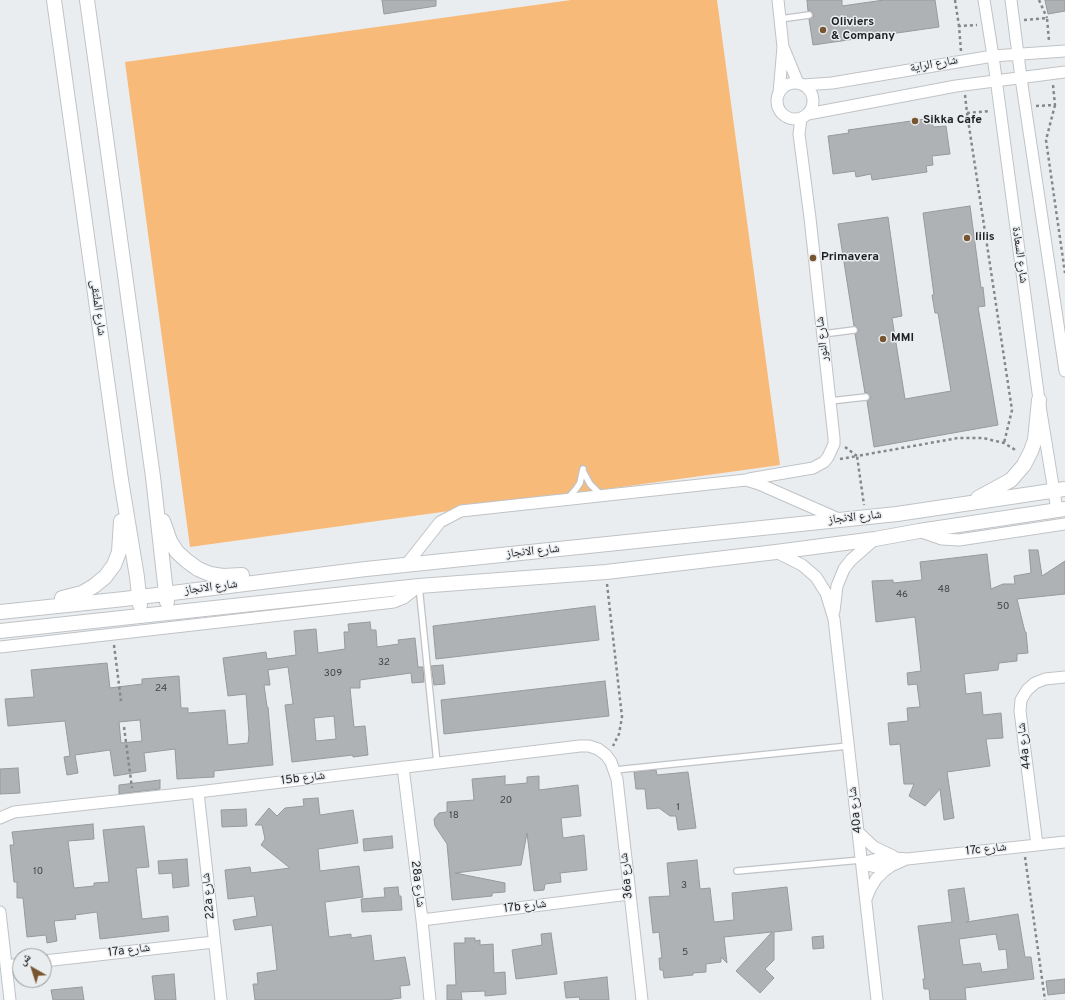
<!DOCTYPE html>
<html>
<head>
<meta charset="utf-8">
<style>
  body { margin:0 }
  #map { position:relative; width:1065px; height:1000px; overflow:hidden; background:#eaedf0; font-family:Overpass,"Noto Naskh Arabic",sans-serif }
  canvas { display:block }
  .north { position:absolute; left:12px; top:948px; width:40px; height:40px; box-sizing:border-box; background:#eaedf0; border:1px solid #989b9d; border-radius:50%; rotate:321deg; font-size:11px; font-weight:700; line-height:16px; text-align:center; color:#1e1f20 }
  .north::after { content:''; display:block; margin:auto; width:14px; height:18px; background:#79552f; clip-path:polygon(50% 0,100% 100%,50% 72%,0 100%) }
</style>
</head>
<body>
<div id="map">
<canvas width="1065" height="1000"></canvas>
<div class="north">ش</div>
</div>
<script>
const context = document.querySelector('canvas').getContext('2d');
context.lineJoin = 'round';
function fill(path, color) {
  context.fillStyle = color;
  context.fill(path, 'evenodd');
}
function poly(rows) {
  const path = new Path2D();
  for (const r of rows) {
    if (r.length === 3) {
      path.moveTo(r[0] + r[2], r[1]);
      path.arc(r[0], r[1], r[2], 0, 2 * Math.PI);
      continue;
    }
    path.moveTo(r[0], r[1]);
    for (let i = 2; i < r.length; i += 2) path.lineTo(r[i], r[i + 1]);
  }
  return path;
}
function stroke(path, color, width, dash) {
  context.strokeStyle = color;
  context.lineWidth = width;
  context.lineCap = dash ? 'butt' : 'round';
  context.setLineDash(dash || []);
  context.stroke(path);
}
function drawText(font, color, halo, rows, align = 'center') {
  context.font = font + ' Overpass,"Noto Naskh Arabic",sans-serif';
  context.lineWidth = 3;
  context.setLineDash([]);
  context.textBaseline = 'middle';
  context.strokeStyle = halo;
  context.fillStyle = color;
  for (const [text, x, y, turn = 0] of rows) {
    context.save();
    context.translate(x, y);
    context.rotate((+turn || 0) * Math.PI / 180);
    context.textAlign = isNaN(turn) ? turn : align;
    if (halo) context.strokeText(text, 0, 0);
    context.fillText(text, 0, 0);
    context.restore();
  }
}
const green = poly([
  [571,0,717,0,780,465,190,547,125,62]
]);
const building = poly([
  [382,0,436,0,436,6,384,14,382,0],
  [807,0,842,0,842,6,884,0,935,0,939,27,813,45,809,19,813,17,813,14,811,11,808,11,807,0],
  [1045,0,1065,0,1065,11,1048,14,1045,0],
  [932,118,933,127,946,126,950,154,932,156,933,165,926,166,927,172,872,180,871,174,856,177,855,171,833,174,828,136,849,133,848,130,932,118],
  [970,206,981,288,983,287,985,306,978,307,998,425,874,447,867,401,870,399,870,396,868,393,865,393,855,334,858,332,858,329,856,326,854,326,838,224,888,217,902,316,892,318,905,399,951,391,938,313,935,313,932,295,934,295,923,213,970,206],
  [1029,550,1038,550,1042,576,1065,561,1065,594,1017,599,1025,632,1026,632,1028,653,1017,654,1017,661,999,663,998,670,964,674,966,694,981,692,983,715,1001,713,1003,738,986,739,990,766,947,772,954,818,944,820,940,789,925,806,909,796,914,784,904,784,900,744,890,745,888,723,908,721,907,708,920,707,917,684,908,685,907,673,921,671,915,617,876,622,872,581,893,580,893,583,922,580,920,562,987,554,991,589,1003,584,1015,584,1014,576,1031,573,1029,550],
  [595,606,599,640,436,659,433,626,595,606],
  [370,622,371,630,376,630,377,647,399,644,398,640,415,638,418,667,423,667,424,682,412,683,411,673,360,680,360,688,350,688,354,727,365,726,368,755,353,757,353,755,292,762,285,705,293,704,288,667,268,670,270,685,264,685,267,707,268,707,273,765,214,771,214,777,177,779,175,749,144,753,146,771,114,776,110,750,75,755,78,773,67,775,64,757,70,756,65,721,8,726,5,699,34,697,31,670,107,663,110,688,142,684,142,679,179,676,181,708,188,708,188,713,225,710,228,745,248,743,249,734,246,694,228,696,223,658,266,652,267,659,296,655,294,631,316,629,318,653,345,649,344,632,349,632,348,624,370,622],
  [334,716,336,739,316,741,314,718,334,716],
  [140,720,142,741,121,743,119,722,140,720],
  [443,665,445,684,434,685,431,666,443,665],
  [605,681,609,716,444,734,441,700,605,681],
  [18,768,20,793,0,794,0,769,18,768],
  [656,770,657,775,688,772,696,828,678,830,676,816,670,816,659,808,647,809,645,789,636,789,634,772,656,770],
  [505,776,505,785,527,783,527,777,539,776,539,790,578,785,581,816,561,818,563,838,584,835,587,870,560,873,561,882,545,884,544,890,534,891,527,833,521,865,455,873,505,883,505,892,492,893,492,896,452,900,447,844,435,826,434,819,439,813,447,812,447,802,474,800,472,779,505,776],
  [160,780,160,789,119,794,119,785,160,780],
  [318,798,320,815,353,810,358,843,318,849,320,871,359,866,363,897,325,902,329,937,351,934,351,938,371,935,374,961,405,957,410,985,400,986,401,998,392,999,392,1000,255,1000,253,984,258,984,257,973,277,970,272,925,235,930,233,920,257,916,254,896,228,899,225,870,250,867,251,873,290,868,261,845,265,839,262,825,255,825,269,808,277,816,285,808,304,806,303,799,318,798],
  [246,809,247,826,222,827,221,810,246,809],
  [93,824,94,839,68,841,74,888,94,886,94,883,109,882,103,830,144,826,149,867,136,868,142,919,168,916,169,931,100,939,97,912,75,915,76,919,54,921,57,941,47,943,46,935,27,937,23,898,17,898,17,882,14,882,10,845,14,845,12,832,93,824],
  [392,836,393,848,364,851,363,839,392,836],
  [187,859,189,886,173,888,172,873,159,874,158,861,187,859],
  [697,860,700,889,710,888,714,922,734,920,732,893,787,887,792,930,774,932,774,960,765,969,774,978,760,993,736,971,772,932,724,937,727,963,721,957,721,962,706,964,706,972,693,973,693,975,664,978,663,970,660,970,659,958,662,958,659,932,653,933,649,897,670,896,667,863,697,860],
  [398,887,399,896,401,896,402,910,362,912,361,899,385,897,384,888,398,887],
  [964,888,969,920,966,922,1018,914,1025,957,1031,957,1034,979,965,988,966,1000,930,1000,929,989,924,989,923,979,925,979,918,926,952,922,948,890,964,888],
  [996,934,999,950,1006,949,1008,969,982,972,980,963,963,965,959,939,996,934],
  [551,933,557,974,516,979,512,950,542,945,541,934,551,933],
  [823,936,824,948,813,949,812,937,823,936],
  [465,938,475,938,475,941,480,940,480,945,493,944,494,973,505,972,506,994,485,996,485,991,461,992,462,1000,447,1000,447,985,456,985,454,943,465,943,465,938],
  [174,974,176,1000,155,1000,152,976,174,974],
  [607,977,609,1000,580,1000,579,997,566,998,564,982,607,977],
  [1065,979,1065,993,1048,995,1046,981,1065,979],
  [82,987,84,1000,53,1000,51,990,82,987]
]);
const path = poly([
  [955,0,959,26],
  [1039,0,1047,18],
  [1024,20,1047,18,1049,41],
  [961,51,959,26,977,25],
  [965,95,967,113,990,111],
  [1055,105,1046,140,1065,273],
  [1036,106,1055,105,1053,85],
  [967,113,1012,410,1004,443],
  [845,447,857,456,958,438,983,438,1004,443,1017,451],
  [840,459,857,456,864,505],
  [607,584,622,717,619,734,613,746],
  [114,645,121,701],
  [124,727,132,788],
  [1025,857,1045,1000]
]);
const service = poly([
  [780,19,809,15],
  [823,334,854,330],
  [830,401,866,397],
  [583,471,590,484,600,494],
  [568,498,576,489,580,483,583,469],
  [419,586,437,763],
  [615,770,848,746],
  [737,871,861,860]
]);
const minor = poly([
  [778,0,783,47,779,93],
  [984,0,993,56,1039,400,1057,510],
  [1011,0,1021,78,1065,371],
  [784,49,798,83],
  [795,101,18],
  [803,85,832,83,993,56,1065,51],
  [808,114,956,86,1065,72],
  [749,479,813,468,824,462,828,457,834,444,834,438,810,218,799,134,801,118],
  [919,531,942,539,959,540,1065,524],
  [776,552,802,565,816,577,826,593,834,619,877,1000],
  [406,565,440,522,461,511,746,480,759,484,841,520],
  [834,611,837,586,844,569,851,560,875,539],
  [0,647,394,602,404,598,419,586],
  [403,767,422,920,430,1000],
  [198,792,221,1000],
  [0,818,14,812,198,792,580,746,589,746,598,749,606,755,611,762,617,779,642,1000],
  [858,832,874,847,893,856],
  [1037,845,1020,711,1021,700,1027,690,1035,683,1045,679,1065,677],
  [862,864,869,861,885,857,907,859,1065,842],
  [862,864,877,867,893,865,906,859],
  [866,899,870,889,876,879,884,871,891,866],
  [0,912,10,1000],
  [422,920,629,894],
  [44,961,214,942],
  [6,966,20,964]
]);
const tertiary = poly([
  [54,0,121,480,137,577,140,605],
  [87,0,153,477,167,602],
  [978,498,1011,480,1024,465,1031,451,1035,440,1039,400],
  [163,521,170,541,177,552,187,561,198,569,210,574,223,576,242,575],
  [62,598,82,593,94,586,105,577,114,565,119,552,121,521],
  [0,612,124,599,366,569,897,514,1065,489],
  [0,631,419,586,606,572,776,552,875,539,919,531,1065,509]
]);
const markers = [
  [823,30,4,"#79552f"],
  [915,121,4,"#79552f"],
  [967,238,4,"#79552f"],
  [813,258,4,"#79552f"],
  [883,339,4,"#79552f"]
];
const numberNames = [
  ["48",944,590],
  ["46",902,595],
  ["50",1003,607],
  ["32",384,663],
  ["309",333,674],
  ["24",161,689],
  ["20",506,801],
  ["1",678,808],
  ["18",454,816],
  ["10",38,872],
  ["3",684,886],
  ["5",685,953]
];
const poiNames = [
  ["Oliviers",831,23],
  ["& Company",831,37],
  ["Sikka Cafe",923,121],
  ["lilis",975,238],
  ["Primavera",821,258],
  ["MMI",891,339]
];
const streetNames = [
  ["شارع الراية",934,65,-10],
  ["شارع السعادة",1019,255,82],
  ["شارع الملتقى",97,308,82],
  ["شارع النور",823,339,-96],
  ["شارع الانجاز",855,518,-6],
  ["شارع الانجاز",533,552,-6],
  ["شارع الانجاز",211,588,-7],
  ["44a شارع",1025,746,-97],
  ["15b شارع",303,779,-7],
  ["40a شارع",856,810,-97],
  ["17c شارع",986,850,-6],
  ["36a شارع",627,876,-96],
  ["28a شارع",417,884,83],
  ["22a شارع",209,896,-96],
  ["17b شارع",525,907,-7],
  ["17a شارع",129,951,-7]
];
fill(green, '#f8ba79');
fill(building, '#afb2b4');
stroke(building, '#97999c', 1);
stroke(service, '#c0c3c6', 8);
stroke(minor, '#c0c3c6', 13);
stroke(tertiary, '#c0c3c6', 16);
stroke(path, '#858789', 2.5, [3, 3]);
stroke(service, '#fff', 5.5);
stroke(minor, '#fff', 11);
stroke(tertiary, '#fff', 14);
for (const [x, y, r, color] of markers) {
  const dot = new Path2D();
  dot.arc(x, y, r, 0, 2 * Math.PI);
  context.fillStyle = color;
  context.fill(dot);
  stroke(dot, '#eaedf0', 1.5);
}
drawText('10px', '#424445', null, numberNames);
drawText('bold 12px', '#1e1f20', '#eaedf0', poiNames, 'left');
drawText('12px', '#1e1f20', '#eaedf0', streetNames);
</script>
</body>
</html>
